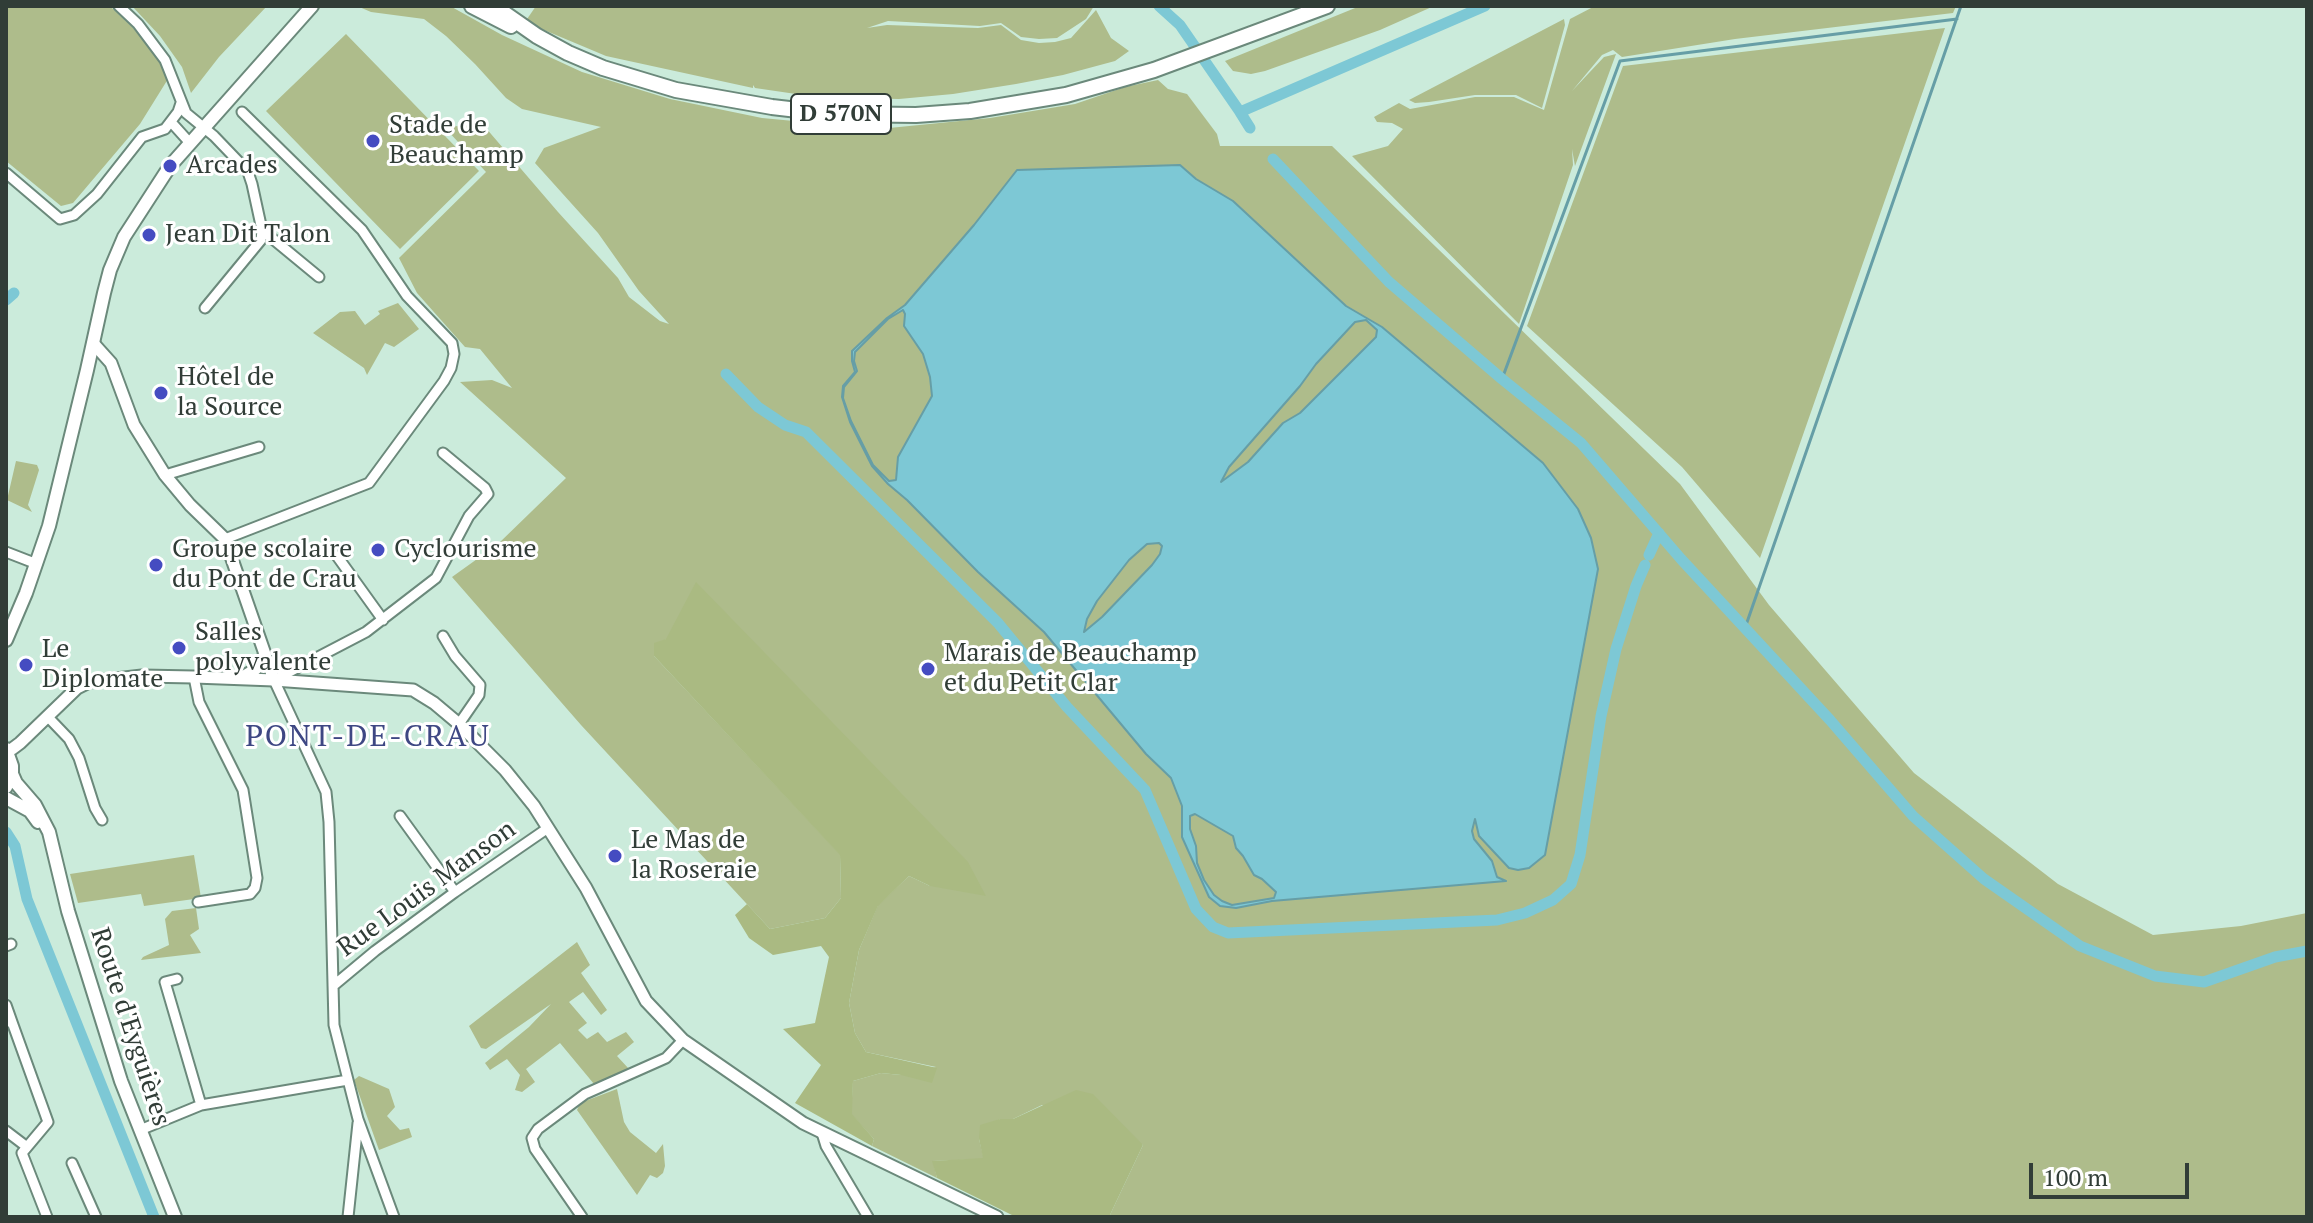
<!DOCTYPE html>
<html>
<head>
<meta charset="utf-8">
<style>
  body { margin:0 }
  #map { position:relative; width:2313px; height:1223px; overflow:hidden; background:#cbebdb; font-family:"PT Serif",serif }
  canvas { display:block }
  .frame { position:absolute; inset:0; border:8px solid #313d37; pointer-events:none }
  .scale { position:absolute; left:2029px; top:1163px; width:160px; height:36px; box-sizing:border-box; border:4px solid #313d37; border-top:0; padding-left:10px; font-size:24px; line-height:28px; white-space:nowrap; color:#313d37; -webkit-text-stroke:6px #fff; paint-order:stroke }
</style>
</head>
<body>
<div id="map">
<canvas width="2313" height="1223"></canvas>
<div class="frame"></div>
<div class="scale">100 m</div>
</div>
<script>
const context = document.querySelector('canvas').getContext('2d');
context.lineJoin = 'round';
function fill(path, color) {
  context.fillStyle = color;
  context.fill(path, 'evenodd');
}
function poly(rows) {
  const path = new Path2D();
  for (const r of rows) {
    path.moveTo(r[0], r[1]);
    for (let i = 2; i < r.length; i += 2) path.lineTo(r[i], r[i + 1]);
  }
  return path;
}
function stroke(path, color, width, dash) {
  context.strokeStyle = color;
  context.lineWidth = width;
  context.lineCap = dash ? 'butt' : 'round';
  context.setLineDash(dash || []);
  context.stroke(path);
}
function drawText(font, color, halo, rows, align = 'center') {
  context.font = font + ' "PT Serif",serif';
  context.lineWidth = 6;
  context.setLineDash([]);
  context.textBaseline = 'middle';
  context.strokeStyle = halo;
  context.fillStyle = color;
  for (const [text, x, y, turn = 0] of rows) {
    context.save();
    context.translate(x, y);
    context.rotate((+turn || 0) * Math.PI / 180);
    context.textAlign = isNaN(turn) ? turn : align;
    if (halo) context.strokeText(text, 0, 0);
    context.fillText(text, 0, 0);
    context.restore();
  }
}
const green = poly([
  [6,6,110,6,134,29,159,61,168,79,140,124,73,203,61,206,6,161],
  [132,6,267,6,219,57,191,93,182,67,160,36],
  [357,6,450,6,502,35,582,72,670,99,762,118,879,129,990,118,1075,104,1125,87,1158,80,1168,89,1187,94,1217,134,1220,146,1332,146,1680,484,1769,605,1914,773,2058,884,2153,935,2241,926,2307,913,2307,1217,1109,1217,1143,1145,1042,1105,1013,1119,1000,1119,979,1139,984,1159,933,1161,937,1178,872,1146,874,1139,851,1114,853,1081,881,1073,901,1075,936,1067,866,1052,855,1033,849,1003,859,950,878,905,909,876,930,886,666,639,654,656,840,854,841,898,825,918,770,929,581,725,452,577,498,544,566,478,460,382,492,380,512,388,480,349,465,347,417,293,399,258,486,172,446,129,479,120,558,212,618,278,629,297,660,321,669,324,639,291,598,233,535,163,544,148,601,127,522,109,506,98,475,64,446,36,424,19,371,12],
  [536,6,1094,6,1086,19,1057,38,1039,39,1021,37,1001,23,980,26,888,21,867,28,887,25,978,28,1001,25,1021,40,1039,43,1055,42,1071,38,1096,10,1111,38,1129,51,1115,61,1063,75,1016,84,953,94,899,99,847,98,796,94,755,88,753,85,753,88,606,56,525,22],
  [1360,6,1434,6,1380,30,1265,71,1251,74,1233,71,1225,61],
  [1595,6,1956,6,1953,13,1735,39,1622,57,1613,50,1602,55,1572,91,1604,57,1616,54,1575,166,1572,149,1573,165,1519,324,1352,156,1388,146,1403,129,1392,123,1377,122,1374,117,1399,103,1410,109,1475,97,1514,97,1544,110,1570,19],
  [1564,19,1565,25,1542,108,1516,95,1475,95,1429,102,1415,103,1409,100],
  [1945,28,1760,558,1682,467,1527,326,1623,66],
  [346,34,479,171,400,249,266,111],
  [398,303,419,329,394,347,385,343,367,375,364,368,313,333,340,312,355,311,365,325,380,314,378,311],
  [16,461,37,465,39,470,28,505,32,512,7,500],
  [194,855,201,898,144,906,141,894,78,903,70,874],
  [196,908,199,929,190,935,201,953,141,960,143,957,169,945,165,919,172,911],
  [577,942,590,965,581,973,607,1010,601,1015,583,992,569,1002,587,1023,578,1030,587,1039,598,1032,607,1042,626,1032,634,1042,617,1056,629,1069,594,1084,560,1043,526,1069,535,1082,522,1092,515,1090,520,1075,507,1059,490,1070,485,1063,529,1027,551,1004,486,1049,481,1048,469,1026],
  [359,1076,389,1089,395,1107,387,1116,400,1130,409,1128,412,1137,379,1150,354,1080],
  [617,1089,624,1122,630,1132,656,1153,663,1144,665,1166,663,1173,657,1178,650,1175,637,1195,577,1110,580,1103]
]);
const forest = poly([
  [696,582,968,862,986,896,930,886,909,876,878,906,859,950,849,1003,855,1033,866,1052,937,1068,932,1083,901,1075,881,1073,853,1081,852,1114,874,1139,872,1146,795,1103,821,1065,783,1029,815,1023,829,957,821,946,773,955,749,938,735,915,747,904,770,929,825,918,841,898,840,855,654,656,654,643,666,639],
  [1076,1090,1093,1094,1143,1145,1109,1217,1016,1217,937,1178,932,1161,983,1158,979,1139,980,1125,1000,1119,1013,1119]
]);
const water = poly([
  [1180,165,1196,179,1233,201,1346,306,1382,327,1543,463,1578,509,1591,538,1598,569,1545,855,1529,868,1518,870,1509,868,1479,836,1475,819,1472,831,1474,839,1492,861,1497,877,1506,881,1272,901,1236,908,1220,906,1209,897,1182,837,1182,806,1171,778,1146,754,1044,632,978,572,907,500,888,484,872,466,850,422,842,397,843,386,855,372,852,361,852,351,887,318,905,305,974,225,1017,170,1180,165],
  [903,310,905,314,904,326,923,354,930,377,932,396,898,457,896,480,889,481,873,465,851,421,843,398,844,387,857,371,854,361,855,352,888,319,903,310],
  [1366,320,1377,330,1376,337,1300,413,1283,423,1248,462,1221,482,1229,467,1300,386,1316,364,1355,322,1366,320],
  [1159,543,1162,546,1160,554,1152,565,1102,617,1084,632,1087,619,1097,601,1129,560,1147,544,1159,543],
  [1195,814,1233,836,1236,848,1243,856,1254,875,1262,879,1276,892,1274,898,1232,905,1222,901,1214,895,1204,880,1197,863,1196,846,1190,829,1190,816,1195,814]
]);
const stream = poly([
  [1502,379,1620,61,1957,19],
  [1745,628,1961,6]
]);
const canal = poly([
  [1159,6,1180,25,1240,112,1485,6],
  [1240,112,1250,128],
  [1273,159,1389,282,1502,379,1581,443,1681,559,1830,720,1913,816,1984,879,2080,946,2155,976,2204,982,2275,957,2307,951],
  [6,300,14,293],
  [726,374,758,407,785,425,806,432,998,623,1067,707,1145,790,1196,909,1213,927,1228,933,1497,920,1525,913,1553,900,1571,884,1580,855,1601,716,1616,649,1636,586,1645,565],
  [1649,555,1659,533],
  [6,832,15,846,27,899,154,1217]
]);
const minor = poly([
  [119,6,138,24,165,60,186,113,214,136,237,160,248,172,252,184,262,230,261,240,205,308],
  [171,122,190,143],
  [6,173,60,219,74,215,97,194,142,137,165,129,178,112,181,103],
  [262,230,319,277],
  [165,475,259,447],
  [225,539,369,483,444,381,451,368,454,354,452,343,407,296,362,230,242,112],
  [6,552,37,564],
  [337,556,383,620],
  [443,636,455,656,480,685,479,695,459,724],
  [194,677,199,702,243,790,257,878,255,888,250,894,198,902],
  [47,716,69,739,79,758,95,808,102,820],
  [400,816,455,892],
  [6,946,11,944],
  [177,979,165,982,201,1105],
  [333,986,375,951,455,892,548,828],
  [6,1005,12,1022],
  [6,1022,12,1022,48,1122,22,1153,47,1217],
  [140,1130,201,1105,348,1080],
  [6,1131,27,1147],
  [822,1133,826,1146,868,1217],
  [72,1163,96,1217],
  [348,1217,358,1123],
  [394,1217,358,1119,334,1025,329,822,326,792,274,680,366,632,436,578,469,516,488,494,485,488,443,453],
  [582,1217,535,1149,532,1138,538,1129,585,1094,666,1058,683,1040]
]);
const tertiary = poly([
  [93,343,111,363,134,425,165,475,190,505,225,539,274,680],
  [241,678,256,669,265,654],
  [7,750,12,749,20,743,77,688,89,682,142,676,194,677,274,680,413,690,434,703,459,724,505,770,534,806,586,888,646,1001,683,1040,803,1123,997,1217]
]);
const secondary = poly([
  [6,640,26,593,49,526,87,370,104,293,110,270,124,237,170,166,312,6],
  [6,749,12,766,12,774,6,787],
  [12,774,16,783,35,805,49,832,68,911,121,1081,175,1217],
  [6,798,30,811,38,822]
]);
const primary = poly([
  [472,6,511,26],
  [494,6,537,36,568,53,603,68,676,90,772,107,832,114,916,115,970,111,1066,95,1154,70,1327,6]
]);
const markers = [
  [373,141,8,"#454cc1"],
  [170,166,8,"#454cc1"],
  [149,235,8,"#454cc1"],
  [161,393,8,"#454cc1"],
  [378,550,8,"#454cc1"],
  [156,565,8,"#454cc1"],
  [179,648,8,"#454cc1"],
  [26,665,8,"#454cc1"],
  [928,669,8,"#454cc1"],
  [615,856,8,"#454cc1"]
];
const shields = [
  [841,114,100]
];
const shieldNames = [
  ["D 570N",841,114]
];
const poiNames = [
  ["Stade de",389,126],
  ["Beauchamp",389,156],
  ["Arcades",186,166],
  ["Jean Dit Talon",165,235],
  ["Hôtel de",177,378],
  ["la Source",177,408],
  ["Groupe scolaire",172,550],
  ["du Pont de Crau",172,580],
  ["Cyclourisme",394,550],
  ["Salles",195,633],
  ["polyvalente",195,663],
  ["Le",42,650],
  ["Diplomate",42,680],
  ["Marais de Beauchamp",944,654],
  ["et du Petit Clar",944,684],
  ["Le Mas de",631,841],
  ["la Roseraie",631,871]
];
const streetNames = [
  ["Rue Louis Manson",427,889,-36],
  ["Route d'Eyguières",130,1027,72]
];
const quarterNames = [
  ["PONT-DE-CRAU",368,737]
];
fill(green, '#aebc8b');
fill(forest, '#aaba82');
fill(water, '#7dc8d5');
stroke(water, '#669ea6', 2);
stroke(stream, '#669ea6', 3);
stroke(canal, '#7dc8d5', 11);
stroke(minor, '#6b897b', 13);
stroke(tertiary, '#6b897b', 15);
stroke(secondary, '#6b897b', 16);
stroke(primary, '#6b897b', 18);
stroke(minor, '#fff', 9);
stroke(tertiary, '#fff', 11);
stroke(secondary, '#fff', 12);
stroke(primary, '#fff', 14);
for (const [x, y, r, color] of markers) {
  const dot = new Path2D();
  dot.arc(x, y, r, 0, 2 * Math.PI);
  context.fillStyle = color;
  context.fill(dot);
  stroke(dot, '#fff', 3);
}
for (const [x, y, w] of shields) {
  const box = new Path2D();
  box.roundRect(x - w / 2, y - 20, w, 40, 6);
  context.fillStyle = '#fff';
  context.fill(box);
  stroke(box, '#313d37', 2);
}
drawText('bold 24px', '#313d37', null, shieldNames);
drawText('26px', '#313d37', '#fff', poiNames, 'left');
drawText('26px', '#313d37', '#fff', streetNames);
context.letterSpacing = '2px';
drawText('30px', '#3e4783', '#fff', quarterNames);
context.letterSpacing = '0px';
</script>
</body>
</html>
